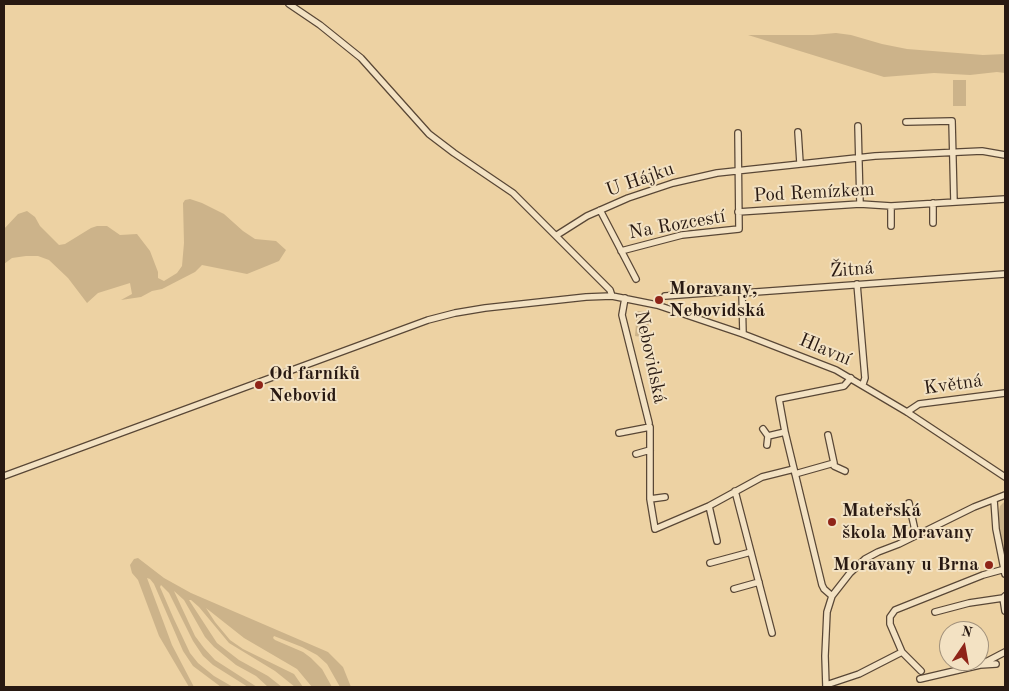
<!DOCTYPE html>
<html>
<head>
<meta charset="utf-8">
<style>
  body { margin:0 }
  #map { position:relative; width:1009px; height:691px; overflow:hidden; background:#edd2a3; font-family:"Old Standard TT",serif }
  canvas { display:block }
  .frame { position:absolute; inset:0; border:5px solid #281912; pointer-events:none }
  .north { position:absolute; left:939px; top:621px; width:50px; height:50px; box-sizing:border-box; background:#f3e2c3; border:1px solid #a2927c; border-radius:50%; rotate:12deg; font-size:14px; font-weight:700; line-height:20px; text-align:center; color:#281912 }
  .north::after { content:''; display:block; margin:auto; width:18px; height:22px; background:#8f2418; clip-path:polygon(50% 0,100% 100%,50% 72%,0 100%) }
</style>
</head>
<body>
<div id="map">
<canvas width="1009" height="691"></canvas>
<div class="frame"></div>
<div class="north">N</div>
</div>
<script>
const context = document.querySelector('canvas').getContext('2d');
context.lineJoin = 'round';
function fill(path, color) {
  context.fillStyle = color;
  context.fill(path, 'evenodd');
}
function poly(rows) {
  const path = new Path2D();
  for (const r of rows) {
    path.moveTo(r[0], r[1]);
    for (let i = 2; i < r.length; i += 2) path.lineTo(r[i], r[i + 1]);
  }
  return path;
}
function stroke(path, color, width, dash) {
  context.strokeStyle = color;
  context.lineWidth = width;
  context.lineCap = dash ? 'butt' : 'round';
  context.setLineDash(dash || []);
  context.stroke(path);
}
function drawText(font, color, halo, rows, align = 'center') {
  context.font = font + ' "Old Standard TT",serif';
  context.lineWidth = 4;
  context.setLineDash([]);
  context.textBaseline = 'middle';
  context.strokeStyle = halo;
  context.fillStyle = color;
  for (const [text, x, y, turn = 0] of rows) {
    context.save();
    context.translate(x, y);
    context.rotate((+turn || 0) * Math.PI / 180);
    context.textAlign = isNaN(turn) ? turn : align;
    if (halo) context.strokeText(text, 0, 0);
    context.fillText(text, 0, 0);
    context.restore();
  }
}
const green = poly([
  [836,33,851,35,882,44,907,49,983,55,1005,54,1005,73,997,72,970,75,934,73,884,77,748,35,813,35],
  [953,80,966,80,966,106,953,106],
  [190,199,202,203,224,214,243,231,255,239,276,241,286,250,279,261,247,274,202,265,195,272,162,289,152,291,141,297,121,300,132,294,130,283,98,293,87,303,68,278,49,260,38,256,26,256,12,258,4,264,4,229,18,214,27,211,35,217,40,226,59,245,65,244,91,228,97,226,107,226,120,235,137,234,150,251,158,272,158,278,164,281,177,273,182,266,184,243,183,203,185,200],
  [637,311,650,312,647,338,635,336],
  [1005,501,1005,560,997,518,1000,506],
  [138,558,164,578,191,593,328,652,343,667,351,687,340,687,327,664,317,655,302,647,274,636,273,638,275,640,303,652,311,658,322,669,332,687,312,687,297,669,244,638,206,608,215,622,230,640,243,649,294,674,303,687,295,687,275,671,229,643,199,607,191,600,189,600,217,643,239,660,268,676,282,687,268,687,256,676,236,665,214,647,205,637,184,600,174,591,195,636,204,648,215,660,257,687,248,687,213,665,203,656,193,641,169,593,161,585,160,587,173,617,190,653,198,663,214,676,233,687,221,687,193,666,183,651,154,584,150,579,147,578,172,645,194,687,189,687,159,636,138,580,132,573,130,565,134,559]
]);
const minor = poly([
  [289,4,320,25,361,58,429,134,454,153,513,193,610,290,612,296],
  [906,122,952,121,954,202],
  [858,126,860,204],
  [798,132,800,163],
  [933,203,933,223],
  [600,210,636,279],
  [738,212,860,204,891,206,1005,199],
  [891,226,891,206],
  [557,235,587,216,628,198,673,183,717,173,875,156,982,151,1005,155],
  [621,251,682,235,739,229,738,133],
  [857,284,865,378,863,384],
  [665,296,734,291,742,293],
  [625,298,622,315,649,423],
  [743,334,742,293,1005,274],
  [907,412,919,404,1005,393],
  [763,429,768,436],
  [619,433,650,427,650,499,655,529,709,506,762,477,794,469],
  [767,445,768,436,785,432],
  [636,454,650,450],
  [834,463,834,466,845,471],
  [795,474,834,463,828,435],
  [4,476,428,320,455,313,485,308,586,297,612,296,657,305,743,334,836,370,907,412,1005,477],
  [735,491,772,633],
  [650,499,665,497],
  [994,500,996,529,1005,574],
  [909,503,916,535],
  [709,506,717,541],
  [710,563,751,552],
  [734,589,759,582],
  [832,596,824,589,822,585,785,432,779,399,844,386,851,378],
  [1005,596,1003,598,1005,611],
  [935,612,969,603,1003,598],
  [902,652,921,671],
  [982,664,1005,652],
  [920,679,980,665,996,664],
  [826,685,859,674,902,652,890,624,890,617,895,610,983,575,1005,569],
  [826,687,825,656,827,612,832,596,850,573,865,559,878,552,899,544,974,507,1005,495]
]);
const markers = [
  [659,300,5,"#8f2418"],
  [259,385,5,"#8f2418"],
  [832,522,5,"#8f2418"],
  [989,565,5,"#8f2418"]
];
const streetNames = [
  ["U Hájku",640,180,-19],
  ["Pod Remízkem",814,193,-3],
  ["Na Rozcestí",677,225,-10],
  ["Žitná",852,270,-4],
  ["Hlavní",825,350,23],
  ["Nebovidská",650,357,78],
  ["Květná",953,385,-8]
];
const poiNames = [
  ["Moravany,",669,289],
  ["Nebovidská",669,311],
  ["Od farníků",269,374],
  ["Nebovid",269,396],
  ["Mateřská",842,511],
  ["škola Moravany",842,533],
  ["Moravany u Brna",979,565,"right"]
];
fill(green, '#ccb38a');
stroke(minor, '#594736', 8);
stroke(minor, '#f3e2c3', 5.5);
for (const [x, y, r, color] of markers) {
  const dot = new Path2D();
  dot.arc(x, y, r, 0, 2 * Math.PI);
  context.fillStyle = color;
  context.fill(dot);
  stroke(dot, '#f3e2c3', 2);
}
drawText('19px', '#281912', '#f3e2c3', streetNames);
drawText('bold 19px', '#281912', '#f3e2c3', poiNames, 'left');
</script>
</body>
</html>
